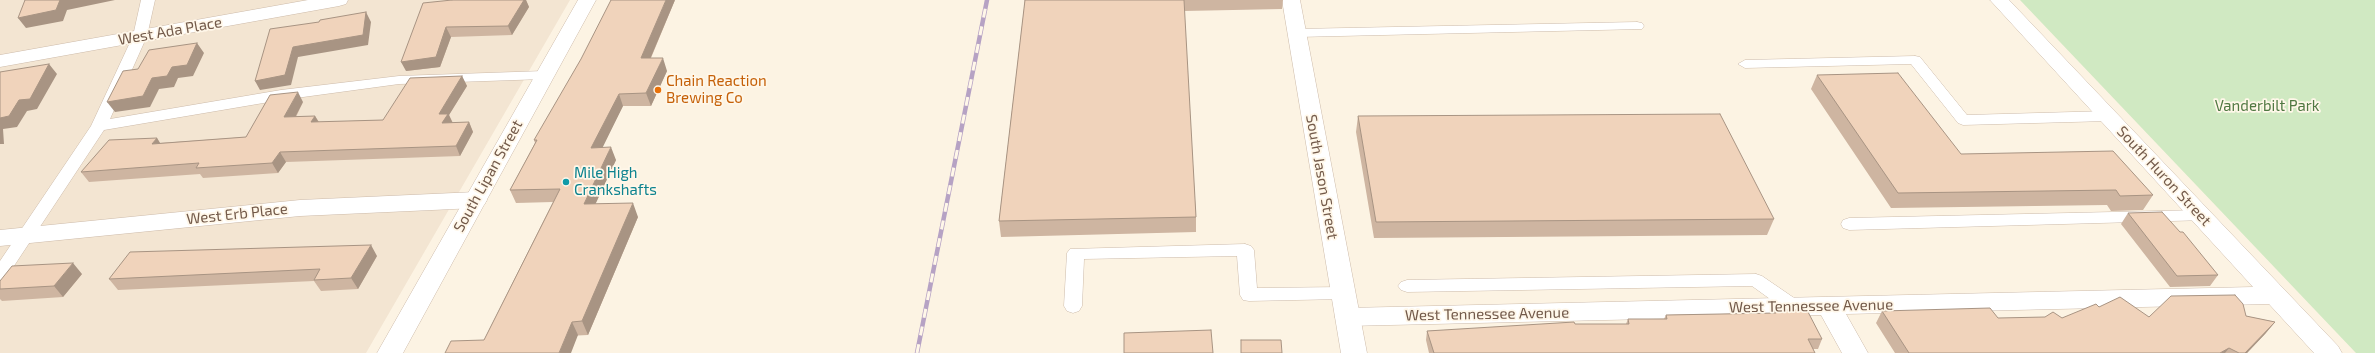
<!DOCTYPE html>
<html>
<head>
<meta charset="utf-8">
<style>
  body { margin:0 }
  canvas { display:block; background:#fcf3e3 }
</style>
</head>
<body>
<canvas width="2375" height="353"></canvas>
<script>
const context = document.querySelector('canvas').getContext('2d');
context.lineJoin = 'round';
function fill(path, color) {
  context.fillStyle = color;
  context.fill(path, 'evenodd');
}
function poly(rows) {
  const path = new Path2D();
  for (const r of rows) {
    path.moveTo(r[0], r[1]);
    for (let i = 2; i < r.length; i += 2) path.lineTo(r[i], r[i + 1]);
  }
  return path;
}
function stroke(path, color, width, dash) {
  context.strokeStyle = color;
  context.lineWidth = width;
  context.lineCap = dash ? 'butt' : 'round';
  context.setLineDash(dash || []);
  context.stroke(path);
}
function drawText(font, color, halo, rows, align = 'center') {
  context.font = font + ' "Exo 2",sans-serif';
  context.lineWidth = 3.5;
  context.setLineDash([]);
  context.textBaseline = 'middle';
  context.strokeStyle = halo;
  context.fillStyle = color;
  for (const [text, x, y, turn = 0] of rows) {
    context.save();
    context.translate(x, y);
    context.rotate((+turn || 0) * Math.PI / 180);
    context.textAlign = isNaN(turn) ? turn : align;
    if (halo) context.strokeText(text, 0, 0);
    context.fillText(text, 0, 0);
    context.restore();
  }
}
const residential = poly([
  [0,0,570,0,366,353,0,353]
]);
const green = poly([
  [2020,0,2375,0,2375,353,2356,353]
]);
const service = poly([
  [141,0,155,0,147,36,110,119,281,90,399,76,544,71,551,75,544,79,399,84,281,100,104,130,6,278,0,280,0,261,91,126,133,36,141,0],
  [1637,22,1642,23,1644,26,1642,29,1297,37,1290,33,1297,29,1637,22],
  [1915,56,1920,57,1967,115,2108,111,2116,116,2108,121,1963,125,1958,123,1911,64,1745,68,1738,64,1745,60,1915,56],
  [2201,210,2207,212,2209,216,2207,220,1849,230,1843,228,1841,224,1843,220,1849,218,2201,210],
  [1245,244,1251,246,1254,250,1257,288,1343,287,1349,288,1352,293,1349,298,1343,299,1249,301,1243,300,1240,295,1237,256,1084,259,1082,306,1079,311,1073,313,1067,311,1064,306,1067,253,1070,249,1245,244],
  [1756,274,1762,276,1800,302,1803,307,1800,312,1794,314,1788,312,1752,286,1407,292,1401,290,1398,286,1401,282,1407,280,1756,274]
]);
const minor = poly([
  [308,0,348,0,346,4,339,6,0,67,0,55,308,0],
  [1990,0,2009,0,2338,346,2342,353,2314,353,2269,304,1846,314,1868,353,1842,353,1821,315,1347,326,1338,323,1335,317,1338,311,1347,308,2253,287,1990,0],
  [476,192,484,195,487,200,484,205,476,208,300,216,0,246,0,230,300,200,476,192]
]);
const tertiary = poly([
  [578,0,596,0,403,353,377,353,578,0],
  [1282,0,1300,0,1367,353,1341,353,1282,0]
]);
const rail = poly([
  [917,353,987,0]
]);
const wall = poly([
  [452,0,526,0,529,7,512,35,451,37,440,67,406,71],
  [675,0,651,58,667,71,651,106,623,106,602,147,616,160,595,204,638,217,588,335,484,340,553,202,516,203,510,190,535,143,534,140],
  [1025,0,1283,0,1282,9,1184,11,1196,217,1196,232,1001,237,999,221],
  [1817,75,1961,154,2153,195,2143,210,2111,211,2107,205,1891,208,1811,89],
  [462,76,467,86,449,115,453,123,469,122,473,132,460,156,286,162,278,173,203,178,200,174,89,182,81,172,157,138,160,143,246,137,303,102,296,117,315,116,319,122,383,120],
  [1358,116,1774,219,1767,235,1374,238,1356,132],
  [2128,213,2218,275,2210,286,2170,287,2121,224],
  [377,256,358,289,321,291,314,281,118,290,109,279],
  [82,274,63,297,2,301,0,299,0,281],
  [2099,307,2149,317,2246,316,2275,322,2265,334,2247,353,1895,353,1876,323,1882,311,1998,318,2062,318],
  [1775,310,1822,339,1818,349,1813,349,1815,353,1429,353,1426,340,1427,331,1575,324,1626,324,1628,319,1664,319,1666,315,1773,313]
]);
const shadedWall = poly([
  [60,0,115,0,67,10,63,21,26,28,18,18],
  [524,0,526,0,529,7,512,35,508,26],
  [666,0,675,0,645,71,641,58],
  [366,12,371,22,368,45,298,57,291,85,260,90,255,81,293,47],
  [446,27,451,37,440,67,406,71,401,62],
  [197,43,204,53,193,76,178,78,174,87,159,89,150,107,115,112,107,102,152,78,172,67],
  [663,58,667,71,651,106,646,93],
  [49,64,57,74,37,109,27,111,17,127,3,129,4,144,0,144,0,118],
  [462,76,467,86,449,115,453,124,447,133,439,114],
  [298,92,303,102,290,127,284,117],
  [619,94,623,106,596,161,591,148],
  [315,116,321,126,311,122],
  [469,122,473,132,460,156,456,146],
  [157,138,163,148,152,144],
  [611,147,616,160,589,218,584,204],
  [280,152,286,162,278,173,272,163],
  [633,203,638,217,588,335,582,321],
  [371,245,377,256,358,289,351,278],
  [73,263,82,274,63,297,54,286],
  [572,322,578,335,571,353,559,353],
  [2275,322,2265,334,2247,353,2245,353],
  [2229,348,2225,353,2220,353]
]);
const building = poly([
  [25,0,60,0,56,10,18,18,25,0],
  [452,0,524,0,508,26,446,27,436,57,401,62,423,3,452,0],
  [611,0,666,0,641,58,663,58,646,93,619,94,591,148,611,147,584,204,633,203,582,321,572,322,559,353,445,353,451,341,484,340,560,189,510,190,537,140,534,140,581,59,611,0],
  [1025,0,1184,0,1196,217,999,221,1025,0],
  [366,12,363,35,293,47,285,75,255,81,270,29,319,22,320,20,366,12],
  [197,43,187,65,172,67,167,76,152,78,143,96,107,102,123,71,138,69,149,50,197,43],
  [49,64,30,99,19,100,9,116,0,118,0,72,49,64],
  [1898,73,1961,154,2113,151,2153,195,2120,196,2116,190,1898,193,1817,75,1898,73],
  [462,76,439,114,448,114,442,123,469,122,456,146,280,152,272,163,196,168,199,163,81,172,109,140,157,138,152,144,246,137,270,95,298,92,284,117,315,116,311,122,383,120,410,78,462,76],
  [1720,114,1774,219,1376,222,1358,116,1720,114],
  [2162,212,2180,232,2183,232,2218,275,2177,276,2128,213,2162,212],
  [371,245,351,278,314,280,320,269,109,279,130,252,371,245],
  [73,263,54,286,0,289,0,281,12,266,73,263],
  [2235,295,2243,304,2246,316,2275,322,2245,353,2239,353,2229,348,2220,353,1909,353,1882,311,1990,308,1998,318,2045,317,2053,312,2062,318,2096,304,2099,307,2120,297,2149,317,2171,296,2235,295],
  [1775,310,1807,310,1822,339,1808,339,1815,353,1434,353,1427,331,1574,322,1575,324,1629,324,1628,319,1667,319,1666,315,1776,313,1775,310],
  [1211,330,1213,353,1124,353,1124,333,1211,330],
  [1241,340,1281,340,1282,353,1241,353,1241,340]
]);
const markers = [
  [658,90,4,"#e8710a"],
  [566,182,4,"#0f9aa8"]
];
const streetNames = [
  ["West Ada Place",170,31,-10],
  ["South Lipan Street",488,176,-61],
  ["South Huron Street",2164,176,47],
  ["South Jason Street",1322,177,80],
  ["West Erb Place",237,214,-6],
  ["West Tennessee Avenue",1811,306,-1],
  ["West Tennessee Avenue",1487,314,-1]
];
const foodNames = [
  ["Chain Reaction",666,81],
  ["Brewing Co",666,98]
];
const parkNames = [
  ["Vanderbilt Park",2267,106]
];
const cultureNames = [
  ["Mile High",574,173],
  ["Crankshafts",574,190]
];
fill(residential, '#f3e5d2');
fill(green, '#d0e9c2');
stroke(service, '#cdbbaa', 1);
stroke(minor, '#cdbbaa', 1);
stroke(tertiary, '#cdbbaa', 1);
fill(service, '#fff');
fill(minor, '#fff');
fill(tertiary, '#fff');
stroke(rail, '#b6a2c4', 4.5);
stroke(rail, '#fff7e9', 3, [9]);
fill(wall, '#ceb5a1');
fill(shadedWall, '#a89483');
fill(building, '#f0d3bb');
stroke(building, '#a89483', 1);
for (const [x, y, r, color] of markers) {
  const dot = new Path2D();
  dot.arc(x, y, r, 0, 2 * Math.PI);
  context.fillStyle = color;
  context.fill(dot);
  stroke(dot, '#fff7e9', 1.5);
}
drawText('15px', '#735a4a', '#fff7e9', streetNames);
drawText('15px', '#c56008', '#fff7e9', foodNames, 'left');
drawText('15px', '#507842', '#fff7e9', parkNames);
drawText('15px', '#0d838f', '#fff7e9', cultureNames, 'left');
</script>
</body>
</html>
